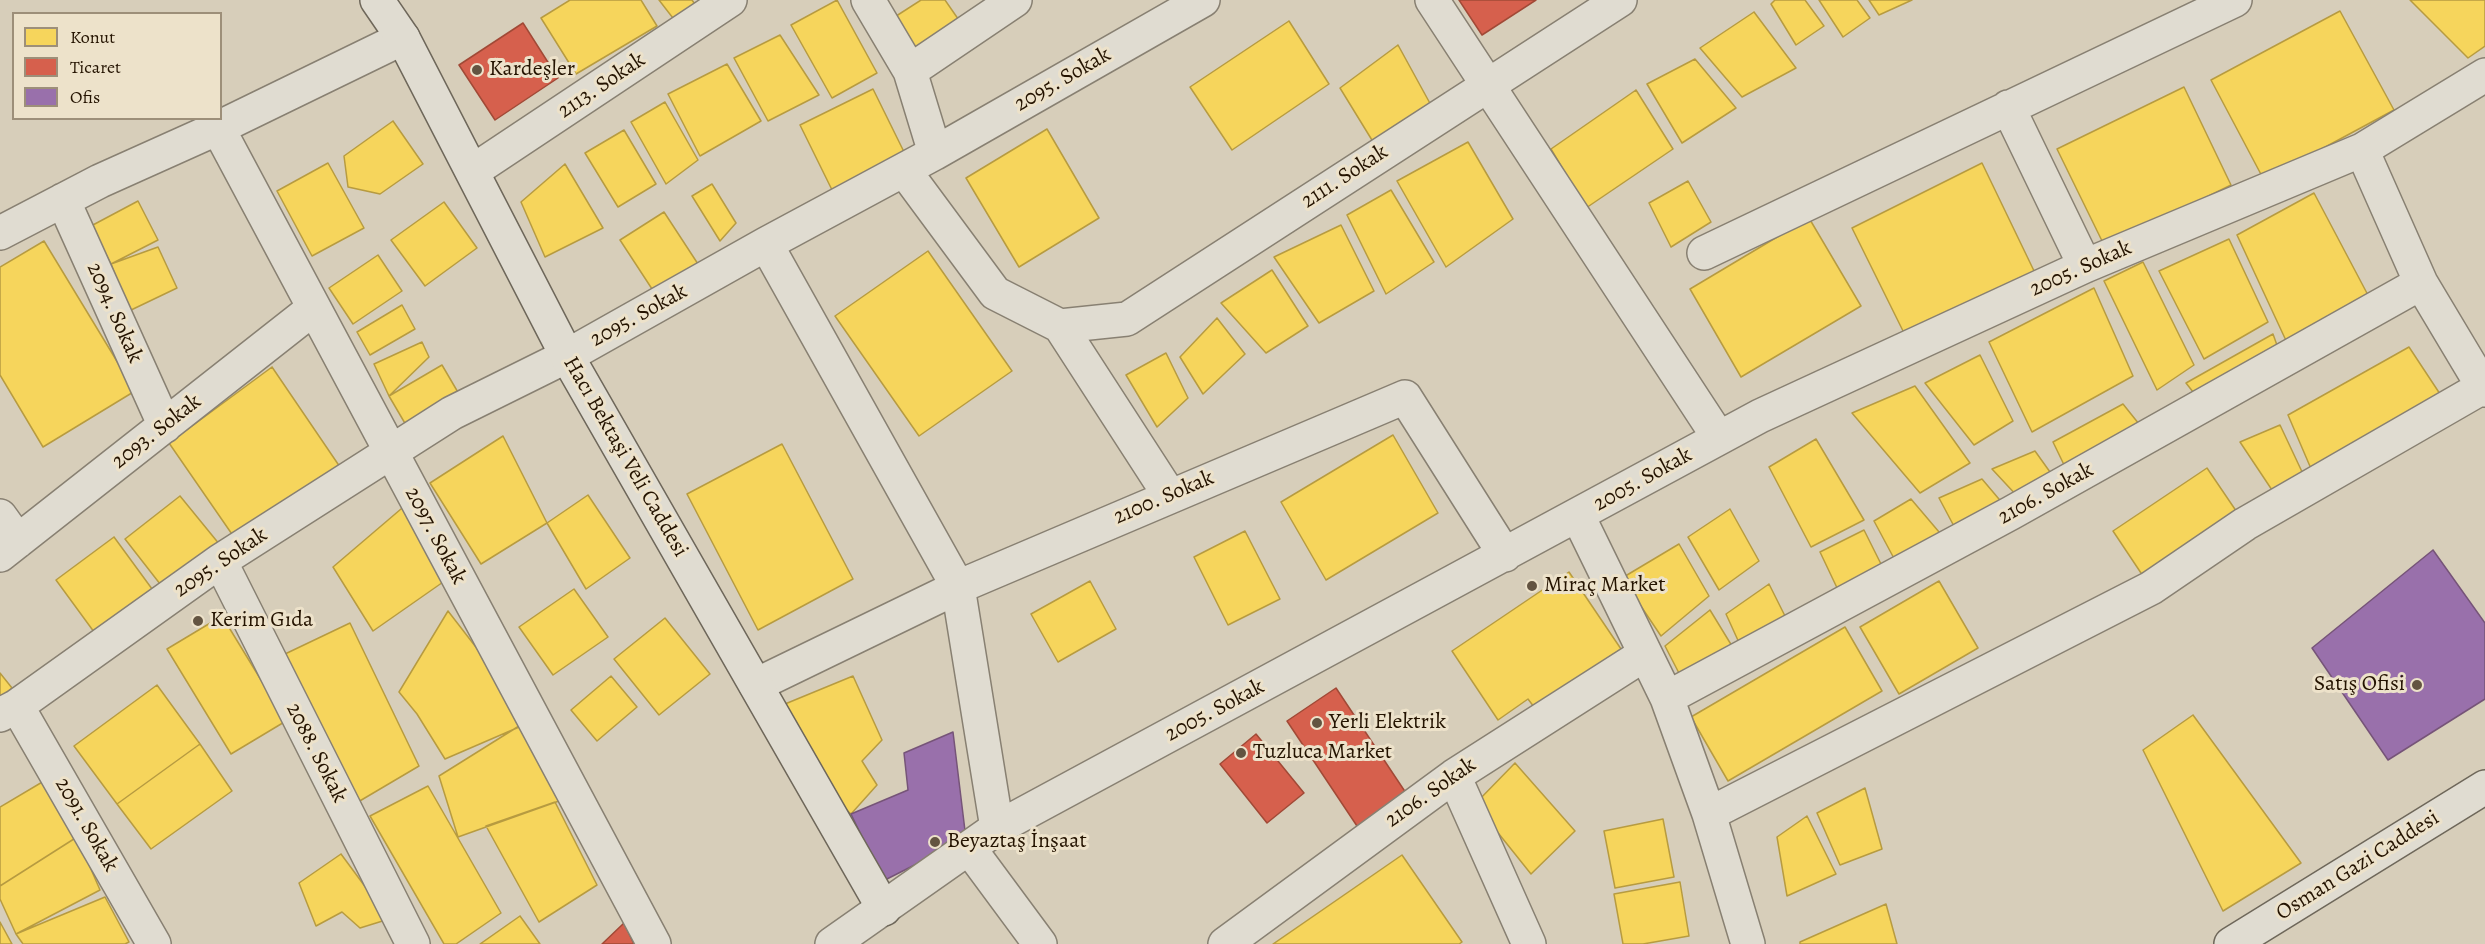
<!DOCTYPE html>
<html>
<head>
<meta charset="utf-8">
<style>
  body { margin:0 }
  #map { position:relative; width:2485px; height:944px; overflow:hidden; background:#d7ceba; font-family:Alegreya,serif }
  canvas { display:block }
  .legend { position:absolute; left:12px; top:12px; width:210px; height:108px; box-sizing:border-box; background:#ede2ca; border:2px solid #9d8f79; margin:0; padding:8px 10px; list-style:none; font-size:18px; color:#241300 }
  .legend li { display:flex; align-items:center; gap:12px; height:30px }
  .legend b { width:30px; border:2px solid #9d8f79 }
</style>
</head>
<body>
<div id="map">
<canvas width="2485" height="944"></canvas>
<ul class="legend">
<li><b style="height:16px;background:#f6d55c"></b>Konut</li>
<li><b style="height:16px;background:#d6604d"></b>Ticaret</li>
<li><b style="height:16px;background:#9970ab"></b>Ofis</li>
</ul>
</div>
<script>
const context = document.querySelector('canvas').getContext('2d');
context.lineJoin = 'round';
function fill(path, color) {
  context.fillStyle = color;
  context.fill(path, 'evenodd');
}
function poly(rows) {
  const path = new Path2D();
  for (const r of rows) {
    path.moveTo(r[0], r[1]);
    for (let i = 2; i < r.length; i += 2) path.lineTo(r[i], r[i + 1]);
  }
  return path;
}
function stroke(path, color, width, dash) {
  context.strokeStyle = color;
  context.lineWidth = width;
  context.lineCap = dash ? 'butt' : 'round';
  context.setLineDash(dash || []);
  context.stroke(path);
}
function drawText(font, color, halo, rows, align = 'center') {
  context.font = font + ' Alegreya,serif';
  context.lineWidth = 6;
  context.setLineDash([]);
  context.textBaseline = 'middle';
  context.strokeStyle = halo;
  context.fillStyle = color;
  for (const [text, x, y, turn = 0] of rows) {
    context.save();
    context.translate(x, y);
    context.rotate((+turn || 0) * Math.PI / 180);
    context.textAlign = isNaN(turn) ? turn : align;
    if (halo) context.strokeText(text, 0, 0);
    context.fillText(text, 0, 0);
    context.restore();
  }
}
const homes = poly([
  [570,0,641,0,657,26,576,74,541,18,570,0],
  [659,0,692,0,697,7,676,22,659,0],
  [837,0,877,73,832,98,791,25,837,0],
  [921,0,945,0,963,26,915,58,890,20,921,0],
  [1775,0,1805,0,1824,26,1796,45,1771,4,1775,0],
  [1819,0,1857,0,1870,18,1843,37,1819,0],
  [1869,0,1912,0,1879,15,1869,0],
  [2410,0,2485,0,2485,46,2468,58,2410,0],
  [2340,11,2394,110,2264,180,2211,80,2340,11],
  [1754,12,1796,68,1742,97,1700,48,1754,12],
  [1289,21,1329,84,1232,150,1190,87,1289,21],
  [780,35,819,95,768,121,734,58,780,35],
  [1398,45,1432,107,1375,145,1340,88,1398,45],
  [1695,59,1736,108,1682,143,1647,84,1695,59],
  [727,64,761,121,700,156,668,94,727,64],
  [2184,87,2231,185,2105,247,2057,149,2184,87],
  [873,89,909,162,836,198,800,125,873,89],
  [1636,90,1673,149,1586,208,1551,149,1636,90],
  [665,102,698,160,666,184,631,122,665,102],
  [393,121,423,164,380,194,348,187,344,156,393,121],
  [1047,129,1099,218,1019,267,966,178,1047,129],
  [624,130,656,184,618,207,585,153,624,130],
  [1468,142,1513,219,1446,267,1397,181,1468,142],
  [328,163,364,228,312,256,277,191,328,163],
  [1982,163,2036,275,1907,339,1852,228,1982,163],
  [565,164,603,228,545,257,521,202,565,164],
  [1688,181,1711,222,1671,247,1649,203,1688,181],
  [712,184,736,223,720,241,692,196,712,184],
  [1391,190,1434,262,1386,294,1347,215,1391,190],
  [2314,193,2369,297,2289,347,2237,235,2314,193],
  [138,201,158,240,111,264,91,226,138,201],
  [444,202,477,248,425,286,391,240,444,202],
  [664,212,698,264,654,292,620,240,664,212],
  [1809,218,1861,306,1741,377,1690,289,1809,218],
  [1341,225,1374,291,1319,323,1274,257,1341,225],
  [2229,239,2268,322,2204,359,2159,271,2229,239],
  [44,241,135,391,43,447,0,375,0,267,44,241],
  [158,247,177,288,129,311,111,264,158,247],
  [928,251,1012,371,919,436,835,316,928,251],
  [378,255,402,291,353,324,329,288,378,255],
  [2143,262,2194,365,2157,390,2104,281,2143,262],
  [1272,270,1308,326,1266,353,1221,303,1272,270],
  [2094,288,2133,376,2032,432,1989,342,2094,288],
  [402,305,415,329,370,355,357,332,402,305],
  [1217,318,1245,354,1203,394,1180,357,1217,318],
  [2273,334,2278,348,2197,397,2186,383,2273,334],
  [422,342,429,357,389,396,374,364,422,342],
  [2409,347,2442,397,2312,471,2288,415,2409,347],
  [1166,353,1188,398,1157,427,1126,375,1166,353],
  [1980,355,2013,421,1974,445,1925,383,1980,355],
  [442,365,466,406,413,437,389,396,442,365],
  [272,367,340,467,236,540,169,443,272,367],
  [1915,386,1970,463,1920,493,1852,413,1915,386],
  [2123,404,2143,429,2067,471,2053,442,2123,404],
  [2280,425,2304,476,2274,493,2240,442,2280,425],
  [1393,435,1438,513,1326,580,1281,502,1393,435],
  [503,436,547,523,481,564,430,483,503,436],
  [1816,439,1864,520,1811,547,1769,467,1816,439],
  [782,444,853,579,758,630,687,494,782,444],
  [2035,451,2055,479,2019,498,1992,469,2035,451],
  [2207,468,2245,524,2151,588,2113,531,2207,468],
  [1982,479,2004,505,1956,530,1939,498,1982,479],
  [588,495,630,558,586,589,547,523,588,495],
  [180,496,220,545,164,589,125,539,180,496],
  [1911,499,1945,539,1897,564,1874,521,1911,499],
  [408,503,446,580,373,631,333,567,408,503],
  [1730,509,1759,561,1719,590,1688,537,1730,509],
  [1864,530,1883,568,1839,592,1820,552,1864,530],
  [1245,531,1280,599,1228,625,1194,557,1245,531],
  [114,537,155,593,97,636,56,580,114,537],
  [1679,544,1709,596,1661,636,1622,578,1679,544],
  [1569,572,1621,649,1534,707,1528,699,1498,720,1452,651,1569,572],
  [1090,581,1116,629,1058,662,1031,614,1090,581],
  [1939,581,1978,648,1899,694,1860,627,1939,581],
  [1769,584,1787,620,1741,647,1726,614,1769,584],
  [574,589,608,637,553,675,519,627,574,589],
  [1710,610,1735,651,1682,679,1665,646,1710,610],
  [448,611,533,721,445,759,417,714,399,692,448,611],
  [222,616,286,721,231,754,167,649,222,616],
  [665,618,710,674,659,715,614,659,665,618],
  [350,623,419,766,358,802,285,654,350,623],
  [1845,627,1882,691,1728,781,1691,717,1845,627],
  [0,673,12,688,0,698,0,673],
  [611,676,637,707,597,741,571,710,611,676],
  [853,676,882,740,862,761,877,785,851,814,840,804,785,704,853,676],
  [157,685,200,744,117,804,74,746,157,685],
  [2193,715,2301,863,2223,911,2143,750,2193,715],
  [519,726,573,796,458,837,439,776,519,726],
  [200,744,232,791,151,849,117,804,200,744],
  [1515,763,1575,831,1531,874,1475,804,1515,763],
  [44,781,77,837,0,886,0,807,44,781],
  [428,786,501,913,456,944,444,944,370,816,428,786],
  [1865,788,1882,849,1840,865,1817,813,1865,788],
  [555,802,597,885,539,922,486,826,555,802],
  [1807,816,1836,874,1787,896,1777,837,1807,816],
  [1663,819,1674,877,1615,888,1604,831,1663,819],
  [77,837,100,890,16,934,0,899,0,886,77,837],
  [341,854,389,919,360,928,342,912,316,926,299,883,341,854],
  [1402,855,1462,942,1459,944,1273,944,1402,855],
  [1680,882,1689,936,1643,944,1623,944,1614,894,1680,882],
  [105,897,129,942,125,944,23,944,16,934,105,897],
  [1886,904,1897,944,1800,944,1800,942,1886,904],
  [520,916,540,944,480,944,520,916],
  [0,922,12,944,0,944,0,922]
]);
const shops = poly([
  [1459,0,1536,0,1482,35,1459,0],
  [523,23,558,78,495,120,459,65,523,23],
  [1336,688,1410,799,1361,832,1287,721,1336,688],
  [1256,734,1304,793,1267,823,1220,764,1256,734],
  [624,923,634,944,602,944,624,923]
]);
const offices = poly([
  [2433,550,2485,623,2485,699,2388,760,2312,648,2433,550],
  [953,732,966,839,883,881,851,814,908,790,904,753,953,732]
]);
const street = poly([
  [868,0,910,71,935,153],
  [1432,0,1719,438],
  [910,71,1015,0],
  [2008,107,2085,266],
  [218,128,654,944],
  [2362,150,2421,283,2485,390],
  [904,170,995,293,1060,326,1127,319,1620,0],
  [473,171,730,0],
  [63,200,165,426],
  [0,233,100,181,218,128,403,38],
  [766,244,958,587,997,828],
  [1704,253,2235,0],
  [1060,326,1170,496],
  [0,516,18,541],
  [1578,516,1667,698,1709,814,1748,944],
  [0,555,314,308],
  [220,561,413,944],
  [756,685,958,587,1405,397,1505,555],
  [1667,698,2011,513,2421,283],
  [17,706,154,944],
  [0,715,17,706,220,561,452,413,567,356,766,244,935,153,1203,0],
  [1454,776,1529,944],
  [1709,814,2151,588,2245,524,2483,387],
  [969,848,1040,944],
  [832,944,997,828,1760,416,2085,266,2362,150,2485,75],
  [1225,944,1454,776,1645,654]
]);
const secondary = poly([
  [377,0,403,38,567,356,884,909],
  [2231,944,2485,787]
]);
const markers = [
  [477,70,6,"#635441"],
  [1532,586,6,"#635441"],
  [198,621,6,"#635441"],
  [2417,685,6,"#635441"],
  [1317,723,6,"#635441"],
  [1241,753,6,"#635441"],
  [935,842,6,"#635441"]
];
const poiNames = [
  ["Kardeşler",489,70],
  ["Miraç Market",1544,586],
  ["Kerim Gıda",210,621],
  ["Satış Ofisi",2405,685,"right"],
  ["Yerli Elektrik",1329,723],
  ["Tuzluca Market",1253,753],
  ["Beyaztaş İnşaat",947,842]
];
const streetNames = [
  ["2095. Sokak",1063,80,-30],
  ["2113. Sokak",602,86,-34],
  ["2111. Sokak",1345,177,-33],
  ["2005. Sokak",2081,269,-24],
  ["2094. Sokak",114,313,66],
  ["2095. Sokak",639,316,-29],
  ["2093. Sokak",157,432,-38],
  ["Hacı Bektaşi Veli Caddesi",625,457,60],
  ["2005. Sokak",1643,480,-29],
  ["2106. Sokak",2046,494,-29],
  ["2100. Sokak",1164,498,-23],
  ["2097. Sokak",435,536,62],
  ["2095. Sokak",221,563,-34],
  ["2005. Sokak",1215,711,-28],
  ["2088. Sokak",316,753,63],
  ["2106. Sokak",1431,793,-35],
  ["2091. Sokak",86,825,60],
  ["Osman Gazi Caddesi",2358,866,-32]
];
fill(homes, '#f6d55c');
stroke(homes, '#b79b40', 1.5);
fill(shops, '#d6604d');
stroke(shops, '#a14936', 1.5);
fill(offices, '#9970ab');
stroke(offices, '#765478', 1.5);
stroke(street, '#888072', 36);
stroke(secondary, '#6e675a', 36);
stroke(street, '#e0dcd1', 33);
stroke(secondary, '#e0dcd1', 33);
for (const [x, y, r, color] of markers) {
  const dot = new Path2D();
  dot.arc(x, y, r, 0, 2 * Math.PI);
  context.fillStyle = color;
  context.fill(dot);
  stroke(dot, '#ede2ca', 2);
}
drawText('22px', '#241300', '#ede2ca', poiNames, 'left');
drawText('22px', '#241300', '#ede2ca', streetNames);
</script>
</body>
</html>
